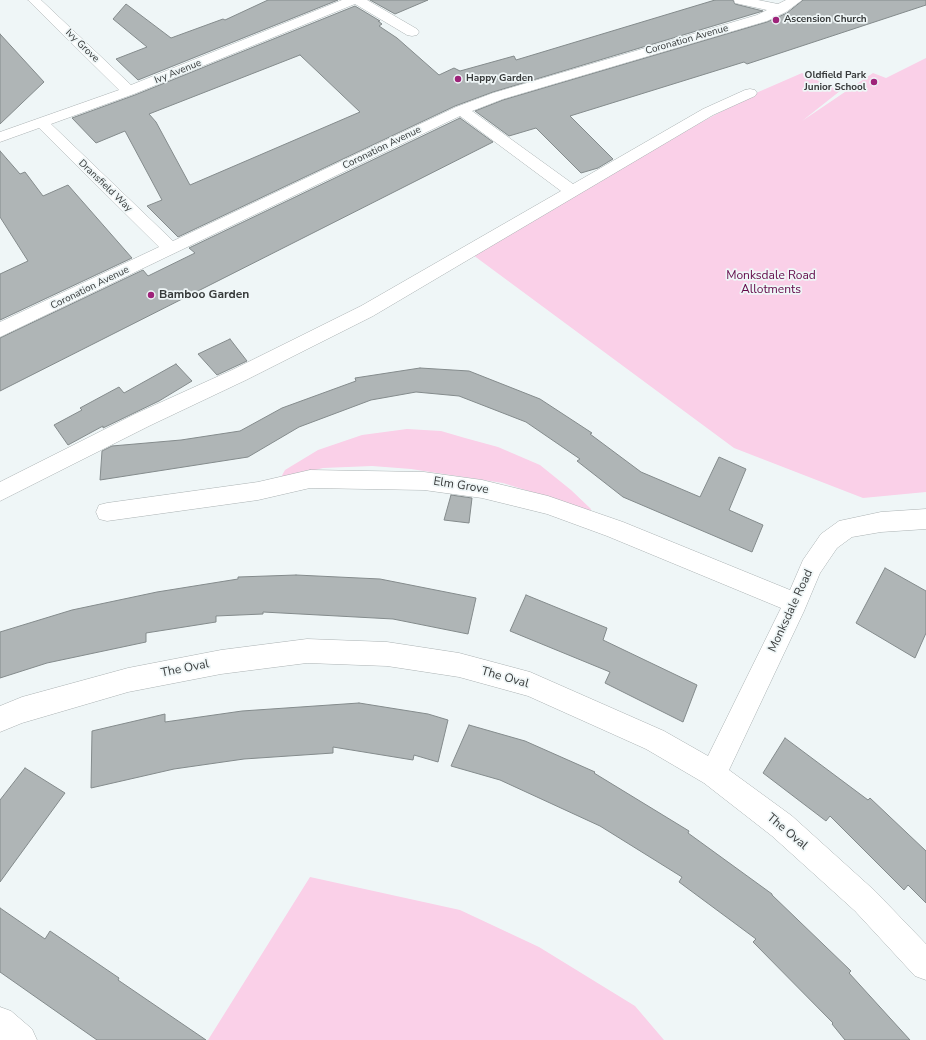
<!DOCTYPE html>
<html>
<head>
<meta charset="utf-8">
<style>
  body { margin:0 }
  canvas { display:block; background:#eff6f7 }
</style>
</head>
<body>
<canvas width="926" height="1040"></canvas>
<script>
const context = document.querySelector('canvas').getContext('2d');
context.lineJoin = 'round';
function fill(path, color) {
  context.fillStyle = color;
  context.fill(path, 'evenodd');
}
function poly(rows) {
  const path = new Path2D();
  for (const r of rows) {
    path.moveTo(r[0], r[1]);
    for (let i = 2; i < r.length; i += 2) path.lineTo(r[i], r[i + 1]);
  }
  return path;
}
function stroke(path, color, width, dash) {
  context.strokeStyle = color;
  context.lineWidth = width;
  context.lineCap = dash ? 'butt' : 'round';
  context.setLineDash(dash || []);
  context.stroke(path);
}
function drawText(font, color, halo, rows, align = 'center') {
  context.font = font + ' "Nunito Sans",sans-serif';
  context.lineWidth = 3.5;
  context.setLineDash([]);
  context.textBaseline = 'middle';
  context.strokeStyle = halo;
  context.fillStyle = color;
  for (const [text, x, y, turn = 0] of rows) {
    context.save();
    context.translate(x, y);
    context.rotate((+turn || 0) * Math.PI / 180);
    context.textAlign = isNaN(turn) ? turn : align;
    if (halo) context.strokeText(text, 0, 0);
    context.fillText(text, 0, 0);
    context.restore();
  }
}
const green = poly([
  [926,58,926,492,863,498,734,448,473,255,696,125,756,93,802,73,840,91,802,121,873,73,886,78],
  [407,429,441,431,465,438,498,447,540,465,571,490,591,509,590,512,557,500,503,483,411,469,372,466,323,468,280,479,285,470,318,450,362,435],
  [310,877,460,910,539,947,635,1006,664,1040,208,1040]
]);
const building = poly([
  [268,0,338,0,138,80,116,59,147,47,113,19,126,4,171,38,223,19,225,20,268,0],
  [370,0,428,0,395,14,370,0],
  [715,0,733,0,735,4,763,11,493,92,455,106,178,237,147,206,162,200,125,131,96,143,72,118,135,95,355,6,380,21,378,21,382,24,379,26,397,38,439,75,454,68,460,71,514,56,516,60,715,0],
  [300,55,360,112,190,185,156,122,149,114,300,55],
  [803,0,926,0,926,5,747,64,744,62,570,116,613,159,598,168,581,173,536,128,509,136,475,111,503,100,767,22,787,13,803,0],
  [0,34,44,82,0,124,0,34],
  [460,118,493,142,0,391,0,338,143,270,148,276,195,253,189,248,460,118],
  [0,151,20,174,25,172,43,196,68,185,132,258,0,320,0,274,28,261,0,217,0,151],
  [230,339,247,361,217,375,198,354,230,339],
  [176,364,192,381,159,401,103,428,103,426,68,445,54,425,82,410,80,408,119,387,124,393,176,364],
  [420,368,469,371,540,399,592,433,590,434,641,472,700,497,719,457,746,469,729,510,763,525,752,552,623,497,577,461,580,459,526,422,459,396,416,392,371,400,299,427,248,457,100,480,102,451,112,446,181,440,240,431,282,408,356,381,355,378,420,368],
  [451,495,472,498,469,523,444,520,451,495],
  [885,568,926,591,926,633,915,658,856,623,885,568],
  [296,575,380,579,476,598,468,634,393,619,263,612,263,614,216,616,216,622,146,633,146,642,47,663,0,678,0,632,72,610,157,592,238,579,238,577,296,575],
  [526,595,607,628,603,640,697,685,683,722,605,683,610,672,510,631,526,595],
  [359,703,428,714,448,720,438,762,414,755,413,760,333,747,333,753,244,759,174,769,91,788,92,731,165,714,165,722,242,711,359,703],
  [469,725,525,741,595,772,594,773,689,831,688,833,772,894,772,895,851,971,849,973,910,1040,845,1040,832,1024,833,1023,753,942,756,939,679,882,682,877,600,826,500,780,451,766,469,725],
  [785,738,868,800,870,798,926,851,926,903,908,885,904,890,830,816,826,821,763,773,785,738],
  [25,768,65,793,0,882,0,800,25,768],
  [0,908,45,939,50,931,119,978,118,980,206,1040,97,1040,0,972,0,908]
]);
const minor = poly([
  [28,0,41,0,131,85,342,0,367,0,417,29,419,32,417,35,412,36,407,35,355,4,134,94,51,124,173,241,456,107,493,93,757,15,767,10,735,3,734,0,758,0,778,4,786,0,802,0,786,12,767,21,503,99,472,111,573,184,703,109,745,90,750,89,755,90,757,93,755,96,713,115,373,316,246,380,149,426,0,501,0,482,135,414,232,370,361,306,561,191,460,116,0,337,0,322,159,247,39,128,0,142,0,132,119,90,28,0],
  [310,470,424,472,482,480,548,496,623,522,790,590,803,560,821,534,839,521,881,512,926,509,926,529,881,532,852,537,837,548,820,573,804,611,729,770,792,816,875,891,926,944,926,980,915,976,855,911,772,836,704,783,646,749,528,696,459,677,387,666,307,663,221,674,128,692,22,723,0,732,0,706,22,697,128,668,221,650,307,639,387,642,459,653,530,672,664,731,708,756,781,608,607,536,547,514,482,498,424,490,310,488,258,500,107,521,99,519,96,512,99,505,107,503,258,482,310,470],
  [0,1007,11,1011,32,1029,37,1040,0,1040,0,1007]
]);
const markers = [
  [776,20,4,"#9e2379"],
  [458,79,4,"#9e2379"],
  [874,82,4,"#9e2379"],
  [151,295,4,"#9e2379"]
];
const farPoinames = [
  ["Ascension Church",784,20],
  ["Oldfield Park",866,76,"right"],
  ["Junior School",866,88,"right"],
  ["Happy Garden",466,79]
];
const farStreetnames = [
  ["Coronation Avenue",687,40,-16],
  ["Ivy Grove",82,46,44],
  ["Ivy Avenue",178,72,-22],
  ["Coronation Avenue",382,148,-26],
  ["Dransfield Way",105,186,44],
  ["Coronation Avenue",90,288,-26]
];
const parkNames = [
  ["Monksdale Road",771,276],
  ["Allotments",771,290]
];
const poiNames = [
  ["Bamboo Garden",159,295]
];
const streetNames = [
  ["Elm Grove",461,486,9],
  ["Monksdale Road",791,611,-65],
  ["The Oval",185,669,-11],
  ["The Oval",505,678,16],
  ["The Oval",787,832,40]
];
fill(green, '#fad0e8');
fill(building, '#afb5b6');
stroke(building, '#848b8c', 1);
stroke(minor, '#abb2b3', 1);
fill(minor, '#fff');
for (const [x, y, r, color] of markers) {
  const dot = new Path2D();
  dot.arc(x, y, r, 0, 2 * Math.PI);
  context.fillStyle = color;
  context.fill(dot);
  stroke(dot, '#eff6f7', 1.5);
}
drawText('bold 10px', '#373a3a', '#eff6f7', farPoinames, 'left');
drawText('10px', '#373a3a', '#eff6f7', farStreetnames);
drawText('12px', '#620949', '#eff6f7', parkNames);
drawText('bold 12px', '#373a3a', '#eff6f7', poiNames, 'left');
drawText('12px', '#373a3a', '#eff6f7', streetNames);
</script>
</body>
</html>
